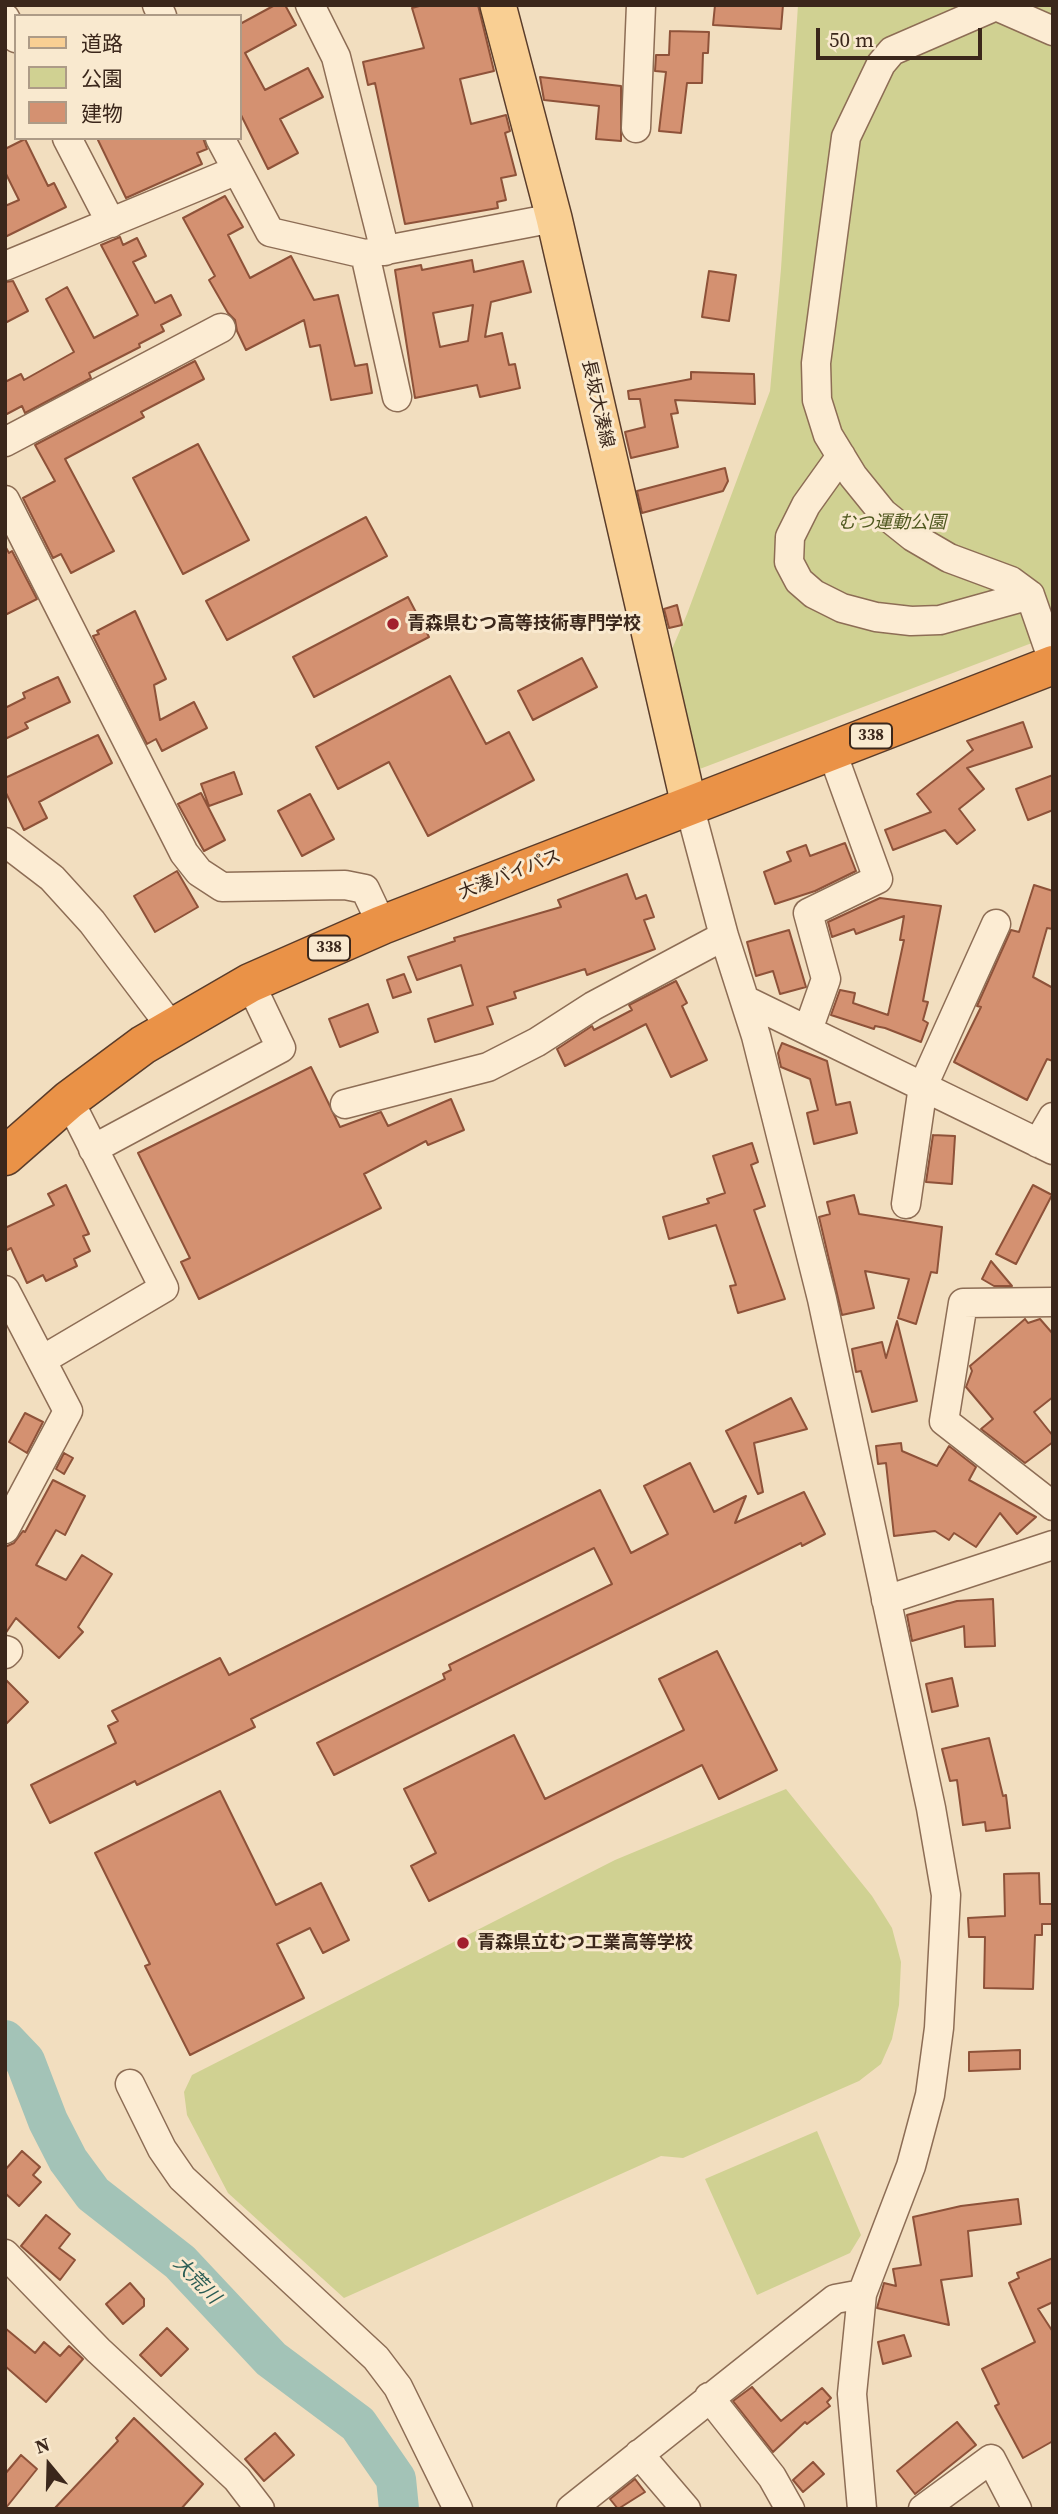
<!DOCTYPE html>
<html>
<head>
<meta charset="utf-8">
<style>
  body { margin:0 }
  #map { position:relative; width:1058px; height:2514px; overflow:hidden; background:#f2debf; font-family:"Source Serif 4","Noto Sans JP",serif }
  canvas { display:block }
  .frame { position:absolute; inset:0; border:7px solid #3b271b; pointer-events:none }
  .legend { position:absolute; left:14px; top:14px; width:228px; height:126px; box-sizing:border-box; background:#f9e9cf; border:2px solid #ad9b87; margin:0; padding:9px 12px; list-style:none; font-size:21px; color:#3b271b }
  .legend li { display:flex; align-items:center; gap:14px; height:35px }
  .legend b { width:35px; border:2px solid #ad9b87 }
  .north { position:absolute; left:14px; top:2430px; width:70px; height:70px; -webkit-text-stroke:5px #f9e9cf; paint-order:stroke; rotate:341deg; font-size:19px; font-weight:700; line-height:28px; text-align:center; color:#3b271b }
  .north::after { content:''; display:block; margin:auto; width:24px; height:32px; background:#3b271b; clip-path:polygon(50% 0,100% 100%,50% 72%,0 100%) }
  .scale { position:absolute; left:816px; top:28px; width:166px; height:32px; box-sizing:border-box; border:4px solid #3b271b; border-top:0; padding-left:9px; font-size:21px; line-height:24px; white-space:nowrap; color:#3b271b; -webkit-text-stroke:5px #f9e9cf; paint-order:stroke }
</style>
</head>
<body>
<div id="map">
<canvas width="1058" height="2514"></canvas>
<div class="frame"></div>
<ul class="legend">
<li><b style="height:9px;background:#f9cf93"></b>道路</li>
<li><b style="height:19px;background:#d0d192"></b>公園</li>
<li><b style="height:19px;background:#d49171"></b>建物</li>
</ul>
<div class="north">N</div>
<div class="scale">50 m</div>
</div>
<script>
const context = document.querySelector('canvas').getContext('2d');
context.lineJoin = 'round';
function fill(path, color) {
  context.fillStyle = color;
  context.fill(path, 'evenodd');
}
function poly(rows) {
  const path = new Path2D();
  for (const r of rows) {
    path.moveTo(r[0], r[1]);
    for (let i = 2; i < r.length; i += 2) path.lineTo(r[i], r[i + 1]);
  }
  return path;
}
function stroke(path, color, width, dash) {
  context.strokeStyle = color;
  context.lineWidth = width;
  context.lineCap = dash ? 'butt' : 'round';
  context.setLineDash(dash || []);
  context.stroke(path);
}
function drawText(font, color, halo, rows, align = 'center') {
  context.font = font + ' "Source Serif 4","Noto Sans JP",serif';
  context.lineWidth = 6;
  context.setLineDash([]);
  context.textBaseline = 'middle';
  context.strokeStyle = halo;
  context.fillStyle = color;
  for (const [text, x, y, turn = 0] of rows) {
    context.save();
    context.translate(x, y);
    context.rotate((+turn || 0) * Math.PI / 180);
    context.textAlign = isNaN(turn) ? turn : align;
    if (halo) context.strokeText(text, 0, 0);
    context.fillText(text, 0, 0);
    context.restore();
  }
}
const green = poly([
  [798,5,1053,5,1053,635,697,770,669,656,687,614,770,391,781,269],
  [786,1789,872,1896,892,1928,901,1962,899,2005,892,2039,881,2064,859,2081,683,2158,661,2156,344,2298,228,2193,187,2115,184,2092,192,2075,615,1860],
  [817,2131,861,2235,850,2253,757,2295,705,2179]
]);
const river = poly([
  [5,2040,25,2061,48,2121,68,2160,93,2194,180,2262,271,2359,358,2424,396,2479,399,2509]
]);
const building = poly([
  [275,5,285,5,296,25,245,53,265,90,308,68,323,97,280,119,298,153,268,169,240,113,240,24,275,5],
  [423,5,478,5,494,71,460,79,471,124,506,115,510,131,505,133,516,175,501,178,506,200,497,202,498,208,405,224,375,83,368,85,363,62,424,48,412,8,423,5],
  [715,5,783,5,781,29,713,25,715,5],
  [670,31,709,32,708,53,703,53,702,83,687,83,681,133,659,131,666,72,655,71,656,55,669,55,670,31],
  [540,77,621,86,621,141,596,139,599,106,544,100,540,77],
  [97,138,203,138,207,149,197,153,202,164,126,198,97,138],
  [25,139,48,186,54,183,66,207,5,237,5,206,19,200,5,172,5,149,25,139],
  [225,196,243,227,228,235,250,278,291,256,314,300,338,295,355,366,367,364,372,393,331,400,320,345,310,347,304,320,246,350,237,331,235,320,228,313,209,280,215,276,183,218,225,196],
  [120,237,123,245,137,238,146,256,133,262,155,303,171,295,181,315,161,325,164,331,139,344,140,347,89,373,91,378,25,413,22,406,5,415,5,382,21,374,24,380,74,352,46,299,67,287,94,338,138,315,101,245,120,237],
  [472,260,474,272,523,261,531,292,491,302,485,337,502,333,509,365,515,364,520,388,480,397,477,385,415,398,395,270,421,265,422,270,472,260],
  [473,305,468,341,440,347,433,313,473,305],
  [709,271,736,275,729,321,702,317,709,271],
  [13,281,28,311,5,323,5,282,13,281],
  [195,361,204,379,141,412,144,417,65,459,114,551,71,573,61,554,53,558,23,498,55,481,35,445,195,361],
  [691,372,754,374,755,404,675,400,678,413,671,414,678,447,631,458,625,432,645,427,640,399,629,399,628,391,691,379,691,372],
  [198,444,249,540,183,574,133,478,198,444],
  [725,468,728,481,723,491,642,513,637,491,725,468],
  [366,517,387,556,227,640,206,601,366,517],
  [5,546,9,553,12,551,37,599,5,615,5,546],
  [408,597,429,637,314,697,293,657,408,597],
  [677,605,682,625,669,628,664,609,677,605],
  [135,611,166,679,154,685,160,720,194,702,207,728,162,751,156,739,147,744,93,636,99,634,97,631,135,611],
  [582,658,597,687,533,720,518,691,582,658],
  [450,676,486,744,509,732,534,780,428,836,389,762,338,789,316,747,450,676],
  [58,677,70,702,25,723,28,728,5,739,5,708,25,698,23,693,58,677],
  [1023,722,1032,747,967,768,984,789,959,809,975,830,957,844,945,830,893,850,885,830,931,812,917,794,973,750,967,741,1023,722],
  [98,735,112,763,39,802,47,818,24,830,5,791,5,778,98,735],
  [234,772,242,794,209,806,201,784,234,772],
  [1053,775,1053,810,1028,820,1016,789,1053,775],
  [201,793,225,840,204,851,178,804,201,793],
  [310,794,334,839,302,856,278,811,310,794],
  [845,843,856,871,815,891,775,904,764,872,791,861,787,852,806,845,810,856,845,843],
  [177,871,198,907,155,932,134,896,177,871],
  [627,874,636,899,646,895,654,917,644,920,655,949,587,975,585,969,514,992,516,998,487,1007,493,1024,435,1042,428,1019,473,1005,461,965,417,980,408,957,455,941,454,938,561,907,558,900,627,874],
  [1034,885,1053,891,1053,929,1047,928,1033,977,1053,988,1053,1061,1047,1059,1027,1100,954,1062,981,1007,977,1006,1011,930,1019,932,1034,885],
  [880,898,941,906,923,1001,928,1002,923,1020,928,1023,921,1042,885,1028,875,1026,874,1029,831,1015,840,990,855,993,853,1003,888,1015,904,940,900,940,904,916,856,934,854,929,832,937,828,922,880,898],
  [789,930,806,987,780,994,773,971,756,976,747,942,789,930],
  [404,974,411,992,393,998,387,980,404,974],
  [676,981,687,1003,682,1006,707,1060,671,1077,646,1024,565,1066,557,1049,592,1026,594,1030,632,1010,629,1005,676,981],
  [368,1004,378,1032,340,1047,329,1019,368,1004],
  [782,1043,827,1061,836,1105,850,1102,857,1133,814,1144,807,1113,818,1110,810,1079,781,1067,778,1053,782,1043],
  [311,1067,340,1127,381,1112,388,1126,451,1099,464,1130,428,1145,426,1141,364,1174,381,1208,199,1299,181,1262,190,1258,138,1153,311,1067],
  [933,1135,955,1136,952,1184,926,1182,933,1135],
  [752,1143,758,1162,751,1165,765,1206,754,1210,785,1299,738,1313,730,1286,736,1285,716,1225,669,1239,663,1217,709,1203,707,1199,725,1193,713,1156,752,1143],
  [66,1185,89,1234,83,1236,90,1251,74,1259,77,1266,46,1281,43,1275,27,1283,11,1248,5,1251,5,1228,54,1205,48,1194,66,1185],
  [1033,1185,1052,1195,1016,1264,996,1254,1033,1185],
  [854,1195,859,1214,942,1227,937,1273,931,1272,916,1324,898,1318,909,1279,865,1271,874,1308,842,1315,819,1217,830,1214,827,1202,854,1195],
  [991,1261,1012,1286,994,1286,982,1279,991,1261],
  [1025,1319,1028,1323,1040,1319,1053,1334,1053,1397,1034,1412,1053,1436,1053,1442,1025,1463,981,1429,993,1419,966,1387,972,1371,970,1366,1025,1319],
  [897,1321,917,1401,872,1412,861,1371,856,1372,852,1349,882,1342,886,1358,897,1321],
  [791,1398,807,1429,754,1443,763,1492,758,1494,726,1431,791,1398],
  [25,1413,43,1422,27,1453,9,1442,25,1413],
  [901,1443,902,1451,937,1466,949,1446,976,1467,969,1480,1036,1517,1017,1534,1000,1513,976,1547,954,1533,949,1540,935,1531,894,1536,886,1463,878,1464,876,1446,901,1443],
  [64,1453,73,1458,64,1474,56,1469,64,1453],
  [690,1463,714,1512,746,1496,735,1523,804,1492,825,1534,802,1546,801,1543,334,1775,317,1743,445,1679,443,1674,451,1670,449,1665,612,1584,594,1548,251,1719,255,1727,137,1785,135,1781,50,1823,31,1785,116,1743,108,1726,118,1721,112,1711,220,1658,229,1675,600,1490,631,1553,668,1534,644,1486,690,1463],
  [53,1480,85,1496,65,1535,56,1530,36,1565,66,1580,82,1555,112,1574,78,1627,83,1632,59,1658,16,1618,5,1634,5,1547,14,1543,23,1531,25,1532,53,1480],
  [993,1599,995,1646,965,1647,964,1626,912,1641,907,1615,957,1601,993,1599],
  [717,1651,777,1770,719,1799,702,1765,429,1901,411,1866,436,1853,404,1789,514,1735,545,1799,684,1730,659,1679,717,1651],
  [952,1678,958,1706,932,1712,926,1684,952,1678],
  [5,1679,28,1702,5,1725,5,1679],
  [989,1738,1003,1796,1006,1795,1010,1828,986,1831,985,1822,963,1825,957,1780,950,1781,942,1749,989,1738],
  [220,1791,276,1905,321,1883,349,1940,323,1953,310,1928,277,1944,304,1998,190,2055,145,1966,150,1964,95,1853,220,1791],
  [1039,1873,1040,1904,1053,1904,1053,1924,1042,1924,1042,1935,1035,1935,1033,1989,984,1988,985,1937,969,1937,968,1918,1005,1916,1004,1874,1039,1873],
  [1020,2050,1020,2069,969,2071,969,2052,1020,2050],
  [22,2151,40,2167,33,2175,41,2182,19,2206,5,2193,5,2170,22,2151],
  [1018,2199,1021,2224,968,2231,972,2276,941,2280,949,2325,877,2308,884,2283,896,2286,893,2269,921,2265,913,2217,961,2206,1018,2199],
  [46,2215,70,2234,59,2248,75,2260,60,2280,21,2246,46,2215],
  [1053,2258,1053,2302,1038,2309,1053,2332,1053,2441,1023,2458,995,2406,999,2404,982,2369,1035,2342,1009,2283,1019,2278,1017,2273,1053,2258],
  [130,2283,144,2299,144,2306,123,2324,106,2304,130,2283],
  [5,2328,35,2353,44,2342,60,2356,69,2346,83,2359,46,2402,5,2366,5,2328],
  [167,2328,188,2349,161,2376,140,2355,167,2328],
  [904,2335,911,2356,883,2364,878,2342,904,2335],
  [752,2387,781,2421,822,2388,831,2398,827,2402,830,2406,807,2424,805,2422,773,2452,733,2401,752,2387],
  [134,2418,203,2484,181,2509,54,2509,118,2441,116,2438,134,2418],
  [957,2422,976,2445,915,2494,897,2471,957,2422],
  [275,2433,294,2455,264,2481,245,2459,275,2433],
  [21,2455,37,2469,5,2509,5,2474,21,2455],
  [813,2462,824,2474,803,2492,793,2480,813,2462],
  [635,2479,645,2492,618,2509,610,2499,635,2479]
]);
const minor = poly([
  [157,5,162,16],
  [310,5,336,57,385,251],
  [5,18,16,38],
  [1053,31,996,6,892,51,881,64,846,137,816,363,817,400,828,435,853,476,883,513,913,537,949,558,1011,581,1030,595,1053,661],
  [636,128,641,5],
  [67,138,111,223],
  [220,138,270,232,365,254,554,218],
  [365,254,397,397],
  [5,266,235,171],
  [5,442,221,328],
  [841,456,806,505,790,537,789,562,799,581,814,594,842,608,876,617,911,621,940,620,1030,595],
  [5,500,184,853,199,872,222,887,345,885,365,889,382,925],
  [689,805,724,936,756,1036,822,1299,931,1808,946,1895,939,2028,930,2095,911,2166,862,2294,852,2394,862,2509],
  [5,842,52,878,92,922,172,1028],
  [745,1000,1053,1150],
  [808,1030,826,979,808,913,878,879,832,752],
  [345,1104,488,1067,537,1042,593,1006,724,936],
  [1038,1143,1053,1117],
  [93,1149,281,1048,250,983],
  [906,1204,923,1086,996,924],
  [5,1290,68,1411,5,1529],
  [1053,1302,963,1303,944,1421,1053,1506],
  [42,1360,164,1288,69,1100],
  [886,1600,1053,1545],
  [5,1650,8,1651,5,1654],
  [130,2084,162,2149,182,2178,376,2358,398,2387,458,2509],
  [5,2254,98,2350,237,2479,260,2509],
  [709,2397,772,2477,790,2509],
  [639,2454,686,2509],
  [571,2509,835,2299,862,2294],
  [923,2509,991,2459,1017,2509]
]);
const major = poly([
  [498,5,554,218,689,805]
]);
const highway = poly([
  [5,1156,69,1100,143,1045,250,983,382,925,1053,665]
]);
const markers = [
  [393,624,7,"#a21f2d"],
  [463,1943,7,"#a21f2d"]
];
const shields = [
  [871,736,42],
  [329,948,42]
];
const shieldNames = [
  ["338",871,736],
  ["338",329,948]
];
const streetNames = [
  ["長坂大湊線",597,404,77],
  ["大湊バイパス",510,875,-21]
];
const parkNames = [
  ["むつ運動公園",892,523]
];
const poiNames = [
  ["青森県むつ高等技術専門学校",407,624],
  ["青森県立むつ工業高等学校",477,1943]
];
const waterNames = [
  ["大荒川",196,2281,45]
];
fill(green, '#d0d192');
stroke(river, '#a3c3b7', 40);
fill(building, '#d49171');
stroke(building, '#8e5239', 2);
stroke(minor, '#8d6d55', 31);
stroke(major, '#5a3c2a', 38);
stroke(highway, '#5a3c2a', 41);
stroke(minor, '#fcecd3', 28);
stroke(major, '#f9cf93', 35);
stroke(highway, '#ea9247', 38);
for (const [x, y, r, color] of markers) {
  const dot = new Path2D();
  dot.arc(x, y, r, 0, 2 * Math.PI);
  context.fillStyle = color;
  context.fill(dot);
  stroke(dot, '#f9e9cf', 2.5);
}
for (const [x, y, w] of shields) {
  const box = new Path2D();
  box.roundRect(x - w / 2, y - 12.5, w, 25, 5);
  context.fillStyle = '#f9e9cf';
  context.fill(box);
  stroke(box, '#3b271b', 2);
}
drawText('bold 16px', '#3b271b', null, shieldNames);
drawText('18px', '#3b271b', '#f9e9cf', streetNames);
drawText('italic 18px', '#505920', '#f9e9cf', parkNames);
drawText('bold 18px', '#3b271b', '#f9e9cf', poiNames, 'left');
drawText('italic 19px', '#295c54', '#f9e9cf', waterNames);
</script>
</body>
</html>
